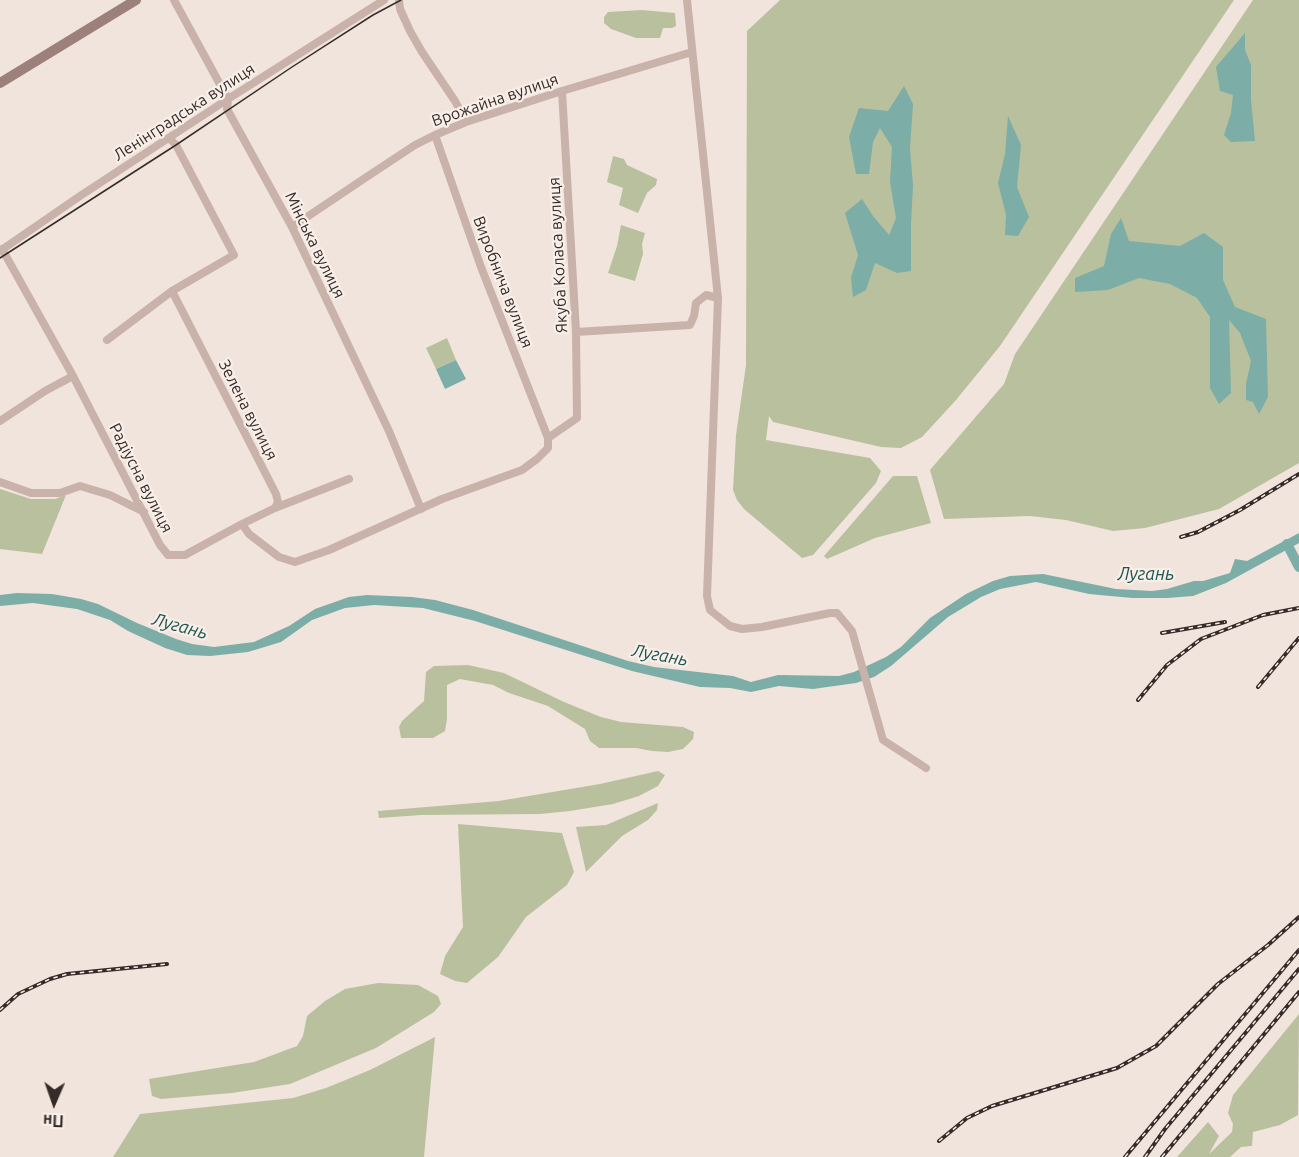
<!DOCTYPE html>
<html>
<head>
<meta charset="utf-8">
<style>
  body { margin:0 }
  #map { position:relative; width:1299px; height:1157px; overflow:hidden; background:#f1e4dc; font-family:Ubuntu,sans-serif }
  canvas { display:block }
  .north { position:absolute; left:24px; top:1073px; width:60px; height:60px; -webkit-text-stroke:4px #f9efe9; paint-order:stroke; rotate:182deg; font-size:16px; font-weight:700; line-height:24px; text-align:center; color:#362b28 }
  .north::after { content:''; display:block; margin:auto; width:21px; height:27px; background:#362b28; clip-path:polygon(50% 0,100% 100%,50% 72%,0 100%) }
</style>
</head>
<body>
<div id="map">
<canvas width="1299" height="1157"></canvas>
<div class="north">Пн</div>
</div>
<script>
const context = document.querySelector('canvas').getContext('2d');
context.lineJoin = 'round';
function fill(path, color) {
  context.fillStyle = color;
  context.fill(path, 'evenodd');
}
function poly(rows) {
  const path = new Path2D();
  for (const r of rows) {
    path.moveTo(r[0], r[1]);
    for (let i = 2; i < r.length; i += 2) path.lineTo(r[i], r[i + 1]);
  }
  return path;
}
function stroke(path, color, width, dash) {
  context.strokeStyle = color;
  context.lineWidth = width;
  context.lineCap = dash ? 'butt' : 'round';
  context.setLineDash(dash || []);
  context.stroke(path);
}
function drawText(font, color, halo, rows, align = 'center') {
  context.font = font + ' Ubuntu,sans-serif';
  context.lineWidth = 4.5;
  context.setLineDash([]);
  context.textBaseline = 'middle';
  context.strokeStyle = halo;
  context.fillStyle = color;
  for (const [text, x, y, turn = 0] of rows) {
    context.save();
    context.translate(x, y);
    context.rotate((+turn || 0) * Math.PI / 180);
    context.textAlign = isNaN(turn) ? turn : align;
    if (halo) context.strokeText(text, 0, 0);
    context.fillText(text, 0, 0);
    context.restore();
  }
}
const green = poly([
  [780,0,1234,0,1000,346,956,400,922,437,901,448,881,447,773,422,769,416,766,440,870,458,881,471,876,483,813,555,802,558,744,509,737,500,733,490,736,435,746,365,747,31],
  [1253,0,1299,0,1299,463,1219,509,1145,528,1113,531,1066,520,1030,516,944,519,930,470,1004,384,1015,354],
  [642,10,675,13,676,26,672,28,663,28,660,38,636,38,611,29,604,23,604,17,608,12],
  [613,156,624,159,627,165,657,179,656,185,647,193,638,213,619,205,623,188,607,182],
  [621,225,645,233,642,244,643,254,635,281,608,273,617,246],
  [447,338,456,360,436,369,426,348],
  [893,476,917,476,931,523,875,538,827,559,824,556],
  [0,489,31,499,55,499,66,495,42,554,0,549],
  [468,665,504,673,564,702,601,717,621,722,683,727,694,732,693,739,683,749,668,752,652,751,636,748,599,748,590,741,585,729,548,706,509,693,493,685,460,679,447,685,447,719,445,731,433,738,401,738,399,727,402,721,424,701,426,672,434,666],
  [658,771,665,775,658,786,639,796,613,804,570,811,540,814,421,815,379,818,378,811,499,801,600,784],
  [658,803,657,810,648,820,622,836,586,872,576,827,606,825],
  [458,824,562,833,574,872,567,885,526,917,498,957,467,983,455,981,440,974,445,956,463,927],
  [378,983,418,985,438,996,441,1004,434,1012,376,1048,290,1084,232,1093,161,1099,152,1096,149,1079,254,1062,297,1046,303,1036,307,1016,325,1001,345,989],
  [1299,1014,1298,1115,1280,1125,1253,1132,1252,1146,1241,1147,1230,1157,1177,1157,1208,1122,1219,1136,1209,1154,1232,1132,1233,1124,1228,1113,1233,1095],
  [435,1037,424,1157,113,1157,140,1114,293,1098,326,1088,370,1070]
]);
const water = poly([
  [1245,33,1245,50,1251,65,1251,100,1255,141,1231,142,1224,135,1231,113,1233,95,1220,91,1216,67],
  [904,86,913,104,910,149,913,185,911,224,911,271,897,273,875,263,866,290,853,297,851,278,858,255,845,213,862,199,873,216,889,235,896,218,890,182,892,147,880,128,873,142,869,174,856,174,849,137,859,108,888,111],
  [1008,116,1021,145,1017,187,1029,217,1018,236,1005,235,1006,215,998,183,1005,154],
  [1121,218,1129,241,1180,246,1204,233,1223,247,1223,280,1235,307,1266,319,1268,397,1259,414,1253,402,1246,400,1246,384,1251,361,1240,333,1229,320,1231,393,1219,404,1210,388,1210,317,1197,298,1170,284,1139,278,1108,290,1075,292,1075,278,1104,266,1111,234],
  [456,360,466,379,445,389,436,369],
  [1299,533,1299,543,1226,583,1193,596,1167,598,1132,598,1089,594,1036,582,1000,589,981,597,948,617,891,666,874,677,856,683,813,689,779,686,751,692,730,688,700,687,632,671,475,621,423,608,374,605,345,608,312,620,281,642,248,652,210,656,187,655,165,648,128,631,110,620,77,609,33,603,0,606,0,595,17,593,52,594,81,599,98,604,137,623,176,639,192,644,214,647,254,642,289,626,315,609,349,597,367,595,412,597,435,600,473,610,628,661,654,667,733,676,751,682,778,675,839,676,854,672,886,657,901,647,930,618,966,594,993,581,1010,576,1043,574,1116,589,1152,591,1167,589,1194,581,1203,581,1230,573,1235,559,1247,561]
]);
const river = poly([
  [1287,544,1299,567]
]);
const street = poly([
  [174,0,228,99,227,109,292,227,389,431,421,509],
  [399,0,400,9,410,31,422,52,455,101,466,122],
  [687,0,718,298,707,596,710,610,730,626,742,629,762,627,830,613,837,613,852,631,883,740,926,768],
  [435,135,481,267,548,438],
  [169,138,176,145,234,255,172,291,276,494,278,502,275,508,242,524],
  [292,227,365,178,415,145,435,135,466,122,562,91,692,52],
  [2,249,73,376,160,545,168,555,185,555,242,524,249,534,279,557,295,562,329,550,442,499,522,470,537,459,548,448,548,438,577,418,576,332,562,91],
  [0,251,80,196,228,99,384,0],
  [576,332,690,325,694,316,696,303,706,295,718,298],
  [107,340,172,291],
  [0,421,45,391,73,376],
  [0,482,31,493,60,493,80,486,110,495,144,512],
  [275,508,349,479]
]);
const secondary = poly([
  [0,83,136,0]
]);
const tram = poly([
  [0,258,176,145,292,67,373,15,401,0]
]);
const rail = poly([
  [1181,537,1198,532,1240,510,1299,474],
  [1162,633,1225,622],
  [1258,687,1299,638],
  [1138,700,1167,665,1201,639,1263,615,1299,608],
  [0,1010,18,994,50,979,67,974,167,964],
  [939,1141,967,1118,992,1106,1117,1068,1156,1046,1218,984,1268,945,1299,917],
  [1125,1157,1299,950],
  [1145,1157,1165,1129,1299,969],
  [1162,1157,1299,992]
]);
const streetNames = [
  ["Врожайна вулиця",495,100,-19],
  ["Ленінградська вулиця",184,112,-33],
  ["Мінська вулиця",315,245,64],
  ["Якуба Коласа вулиця",558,255,-93],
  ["Виробнича вулиця",503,282,69],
  ["Зелена вулиця",248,410,63],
  ["Радіусна вулиця",141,478,63]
];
const waterNames = [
  ["Лугань",1146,574],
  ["Лугань",180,626,15],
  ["Лугань",660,655,10]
];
fill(green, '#b9c09d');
fill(water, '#7cada7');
stroke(river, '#7cada7', 10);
stroke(street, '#c9b2a9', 8);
stroke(secondary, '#9c817a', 10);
stroke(tram, '#362b28', 1.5);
stroke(rail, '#362b28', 4);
stroke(rail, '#f9efe9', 1.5, [4.5]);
drawText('16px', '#362b28', '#f9efe9', streetNames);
drawText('italic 18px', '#205651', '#f9efe9', waterNames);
</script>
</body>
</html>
